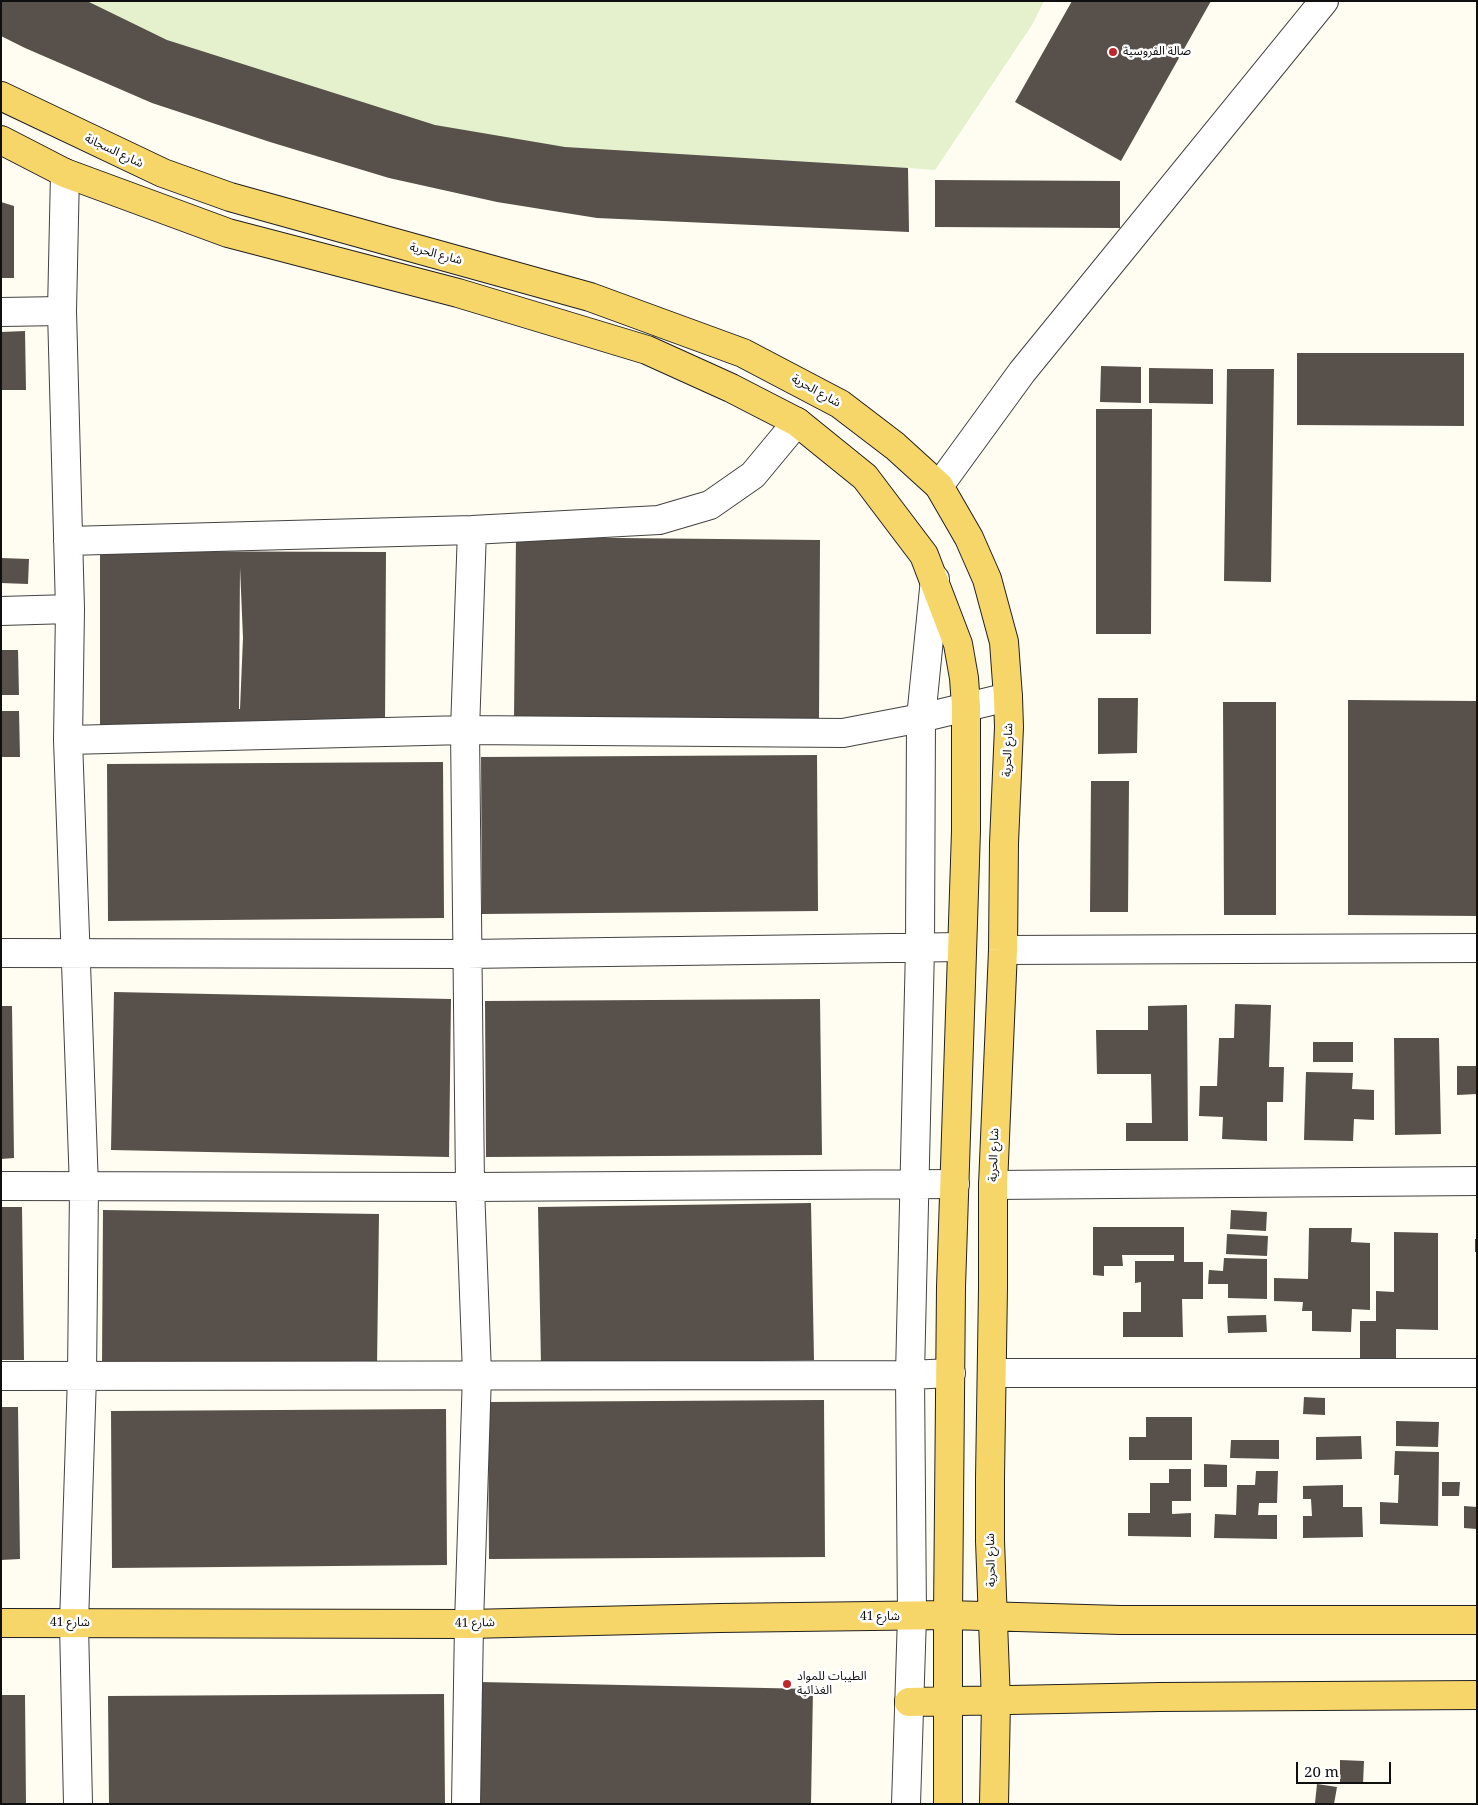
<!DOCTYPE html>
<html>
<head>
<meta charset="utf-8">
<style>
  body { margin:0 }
  #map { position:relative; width:1478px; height:1805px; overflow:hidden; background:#fffcf1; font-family:"Noto Serif",serif }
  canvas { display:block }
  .frame { position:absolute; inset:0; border:2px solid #0f0f0f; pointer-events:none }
  .scale { position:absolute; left:1296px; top:1762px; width:95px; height:22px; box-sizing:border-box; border:2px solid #0f0f0f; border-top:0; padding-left:6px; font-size:15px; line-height:18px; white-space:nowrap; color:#0f0f0f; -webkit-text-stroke:4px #fff; paint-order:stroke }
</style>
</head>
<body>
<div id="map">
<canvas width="1478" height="1805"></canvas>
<div class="frame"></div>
<div class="scale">20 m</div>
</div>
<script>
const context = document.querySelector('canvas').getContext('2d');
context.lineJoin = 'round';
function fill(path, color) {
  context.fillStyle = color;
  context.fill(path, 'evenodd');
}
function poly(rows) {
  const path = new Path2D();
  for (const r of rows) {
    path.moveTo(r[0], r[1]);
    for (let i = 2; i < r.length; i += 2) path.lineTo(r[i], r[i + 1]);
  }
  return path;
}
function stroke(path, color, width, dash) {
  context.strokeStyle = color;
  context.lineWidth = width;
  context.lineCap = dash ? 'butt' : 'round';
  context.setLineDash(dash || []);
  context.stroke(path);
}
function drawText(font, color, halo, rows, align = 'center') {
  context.font = font + ' "Noto Serif","Noto Sans Arabic",serif';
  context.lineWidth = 5;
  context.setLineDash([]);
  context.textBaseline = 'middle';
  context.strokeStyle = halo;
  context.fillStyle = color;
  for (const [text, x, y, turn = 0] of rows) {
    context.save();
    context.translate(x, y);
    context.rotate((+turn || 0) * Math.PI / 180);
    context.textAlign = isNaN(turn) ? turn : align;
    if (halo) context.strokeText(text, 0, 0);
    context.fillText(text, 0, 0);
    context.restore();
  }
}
const pitch = poly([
  [1,1,1044,1,1032,25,935,170,908,168,597,218]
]);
const building = poly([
  [1,1,87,1,167,40,435,125,565,147,908,168,909,232,597,218,497,202,389,178,270,142,152,103,25,48,1,36],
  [1072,1,1211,1,1121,161,1015,102],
  [935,180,1120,181,1120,228,935,227],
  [1,202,14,206,14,278,1,278],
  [25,331,26,390,1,390,1,332],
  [1297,353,1464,353,1464,426,1297,425],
  [1101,366,1141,367,1141,403,1100,402],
  [1149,368,1213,369,1213,404,1149,403],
  [1227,369,1274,369,1271,582,1224,581],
  [1096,409,1152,409,1151,634,1096,634],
  [516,537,820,540,819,720,514,717],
  [100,551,386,552,385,725,100,725],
  [240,567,243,638,240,709,239,709],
  [1,558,29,559,28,584,1,583],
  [1,650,18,650,19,695,1,695],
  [1098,698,1138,698,1137,753,1098,754],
  [1348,700,1477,701,1477,916,1348,915],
  [1223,702,1276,702,1276,915,1224,915],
  [1,711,19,711,20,757,1,757],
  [817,755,818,911,482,914,481,757],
  [443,762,444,918,108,921,107,764],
  [1091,781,1129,781,1128,912,1090,912],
  [114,992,451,999,449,1157,111,1150],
  [820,999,822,1155,486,1157,485,1001],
  [1235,1004,1271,1005,1269,1067,1284,1067,1283,1102,1267,1102,1267,1141,1222,1139,1223,1117,1199,1116,1200,1086,1217,1086,1219,1038,1234,1038],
  [1187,1005,1188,1141,1126,1141,1126,1123,1152,1123,1151,1074,1097,1074,1096,1030,1148,1030,1148,1006],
  [1,1006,12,1006,14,1158,1,1159],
  [1394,1038,1439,1038,1441,1134,1395,1135],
  [1313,1042,1353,1042,1353,1062,1313,1062],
  [1457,1066,1477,1066,1477,1094,1457,1095],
  [1306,1072,1353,1073,1352,1089,1374,1090,1374,1120,1354,1119,1353,1141,1304,1140],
  [811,1203,814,1360,541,1365,538,1207],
  [1,1207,22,1207,24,1360,1,1360],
  [103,1210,379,1214,377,1367,102,1364],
  [1231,1210,1267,1212,1266,1231,1230,1229],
  [1093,1227,1184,1227,1184,1262,1203,1262,1203,1299,1182,1299,1183,1337,1123,1337,1123,1312,1141,1312,1141,1282,1135,1283,1135,1261,1174,1261,1174,1255,1122,1255,1123,1266,1104,1266,1104,1276,1093,1275],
  [1309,1228,1352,1228,1351,1242,1370,1243,1370,1310,1352,1309,1351,1332,1312,1331,1312,1311,1302,1311,1303,1302,1274,1301,1274,1278,1308,1279],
  [1394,1232,1438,1233,1438,1330,1396,1329,1396,1360,1360,1360,1360,1321,1376,1321,1376,1291,1394,1292],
  [1227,1234,1268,1236,1267,1256,1226,1254],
  [1475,1239,1477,1239,1477,1252,1475,1252],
  [1224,1258,1267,1259,1267,1299,1228,1298,1228,1284,1208,1284,1209,1270,1223,1271],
  [1266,1315,1267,1332,1228,1333,1227,1316],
  [1304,1397,1325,1398,1325,1415,1303,1414],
  [824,1400,825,1557,489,1559,488,1402],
  [1,1407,18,1407,20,1559,1,1560],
  [446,1409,447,1565,112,1568,111,1411],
  [1146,1417,1192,1417,1192,1460,1129,1460,1129,1437,1146,1437],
  [1396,1421,1439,1422,1438,1447,1396,1446],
  [1361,1436,1362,1459,1316,1460,1316,1437],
  [1231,1440,1279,1440,1279,1459,1230,1458],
  [1395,1451,1439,1452,1438,1526,1380,1524,1380,1502,1398,1503,1399,1475,1394,1475],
  [1204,1464,1227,1465,1227,1487,1204,1487],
  [1169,1469,1191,1469,1191,1501,1172,1501,1172,1514,1191,1513,1191,1537,1128,1536,1128,1513,1150,1513,1150,1483,1169,1483],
  [1256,1471,1278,1471,1277,1503,1259,1503,1258,1515,1277,1515,1277,1539,1214,1538,1215,1514,1236,1515,1237,1485,1255,1485],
  [1442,1482,1460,1482,1459,1496,1442,1496],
  [1343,1485,1343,1507,1362,1507,1363,1537,1303,1538,1303,1516,1312,1516,1311,1499,1303,1499,1303,1486],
  [1464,1506,1477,1507,1477,1529,1464,1528],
  [479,1682,813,1689,811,1804,477,1804],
  [444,1694,445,1804,109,1804,108,1696],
  [1,1695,25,1695,26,1804,1,1804],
  [1340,1760,1364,1761,1363,1784,1340,1783],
  [1317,1784,1337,1787,1334,1804,1315,1803]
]);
const minor = poly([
  [65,173,62,311,70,609,68,740,84,1187,82,1376,74,1624,78,1804],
  [1,312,62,311],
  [939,486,1022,372,1324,1],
  [68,541,472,530,659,520,710,505,753,475,797,422],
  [1,611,70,609],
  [68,740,465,730,843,733,921,718,1008,697],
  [1003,950,1477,948],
  [1,953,467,954,962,947],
  [993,1185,1477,1181],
  [1,1186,470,1187,955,1184],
  [992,1373,1477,1373],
  [1,1376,910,1375,951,1373],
  [466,1804,469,1624,477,1374,470,1187,465,730,472,530],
  [906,1804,912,1616,910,1375,920,947,921,718,935,579]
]);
const major = poly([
  [1,96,163,173,230,197,590,297,743,353,840,404,895,446,939,486,969,538,987,579,1004,642,1008,697,1009,727,1004,843,1003,950,993,1185,993,1288,990,1478,990,1541,996,1702,994,1804],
  [1,140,65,173,228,233,458,293,647,350,731,388,797,422,865,477,924,555,958,644,964,678,966,706,966,831,951,1287,948,1615,948,1804],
  [1,1623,469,1624,720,1618,948,1615,1120,1620,1477,1620],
  [909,1702,1160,1697,1477,1695]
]);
const markers = [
  [1113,52,5,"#bf272d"],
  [787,1684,5,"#bf272d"]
];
const poiNames = [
  ["صالة الفروسية",1123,52],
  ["الطيبات للمواد",797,1677],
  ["الغذائية",797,1691]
];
const streetNames = [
  ["شارع السجانة",114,151,25],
  ["شارع الحرية",436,254,15],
  ["شارع الحرية",816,391,29],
  ["شارع الحرية",1008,750,-88],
  ["شارع الحرية",994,1155,-88],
  ["شارع الحرية",991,1560,-91],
  ["شارع 41",880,1617],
  ["شارع 41",70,1623],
  ["شارع 41",475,1623,-1]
];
fill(pitch, '#e4f1cc');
fill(building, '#58504b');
stroke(minor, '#424242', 30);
stroke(major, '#202020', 30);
stroke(minor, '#fff', 28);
stroke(major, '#f7d669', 28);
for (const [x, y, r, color] of markers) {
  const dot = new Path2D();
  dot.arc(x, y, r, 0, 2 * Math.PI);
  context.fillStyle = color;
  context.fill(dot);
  stroke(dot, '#fff', 2);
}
drawText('12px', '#0f0f0f', '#fff', poiNames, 'left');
drawText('12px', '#0f0f0f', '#fff', streetNames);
</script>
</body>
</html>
